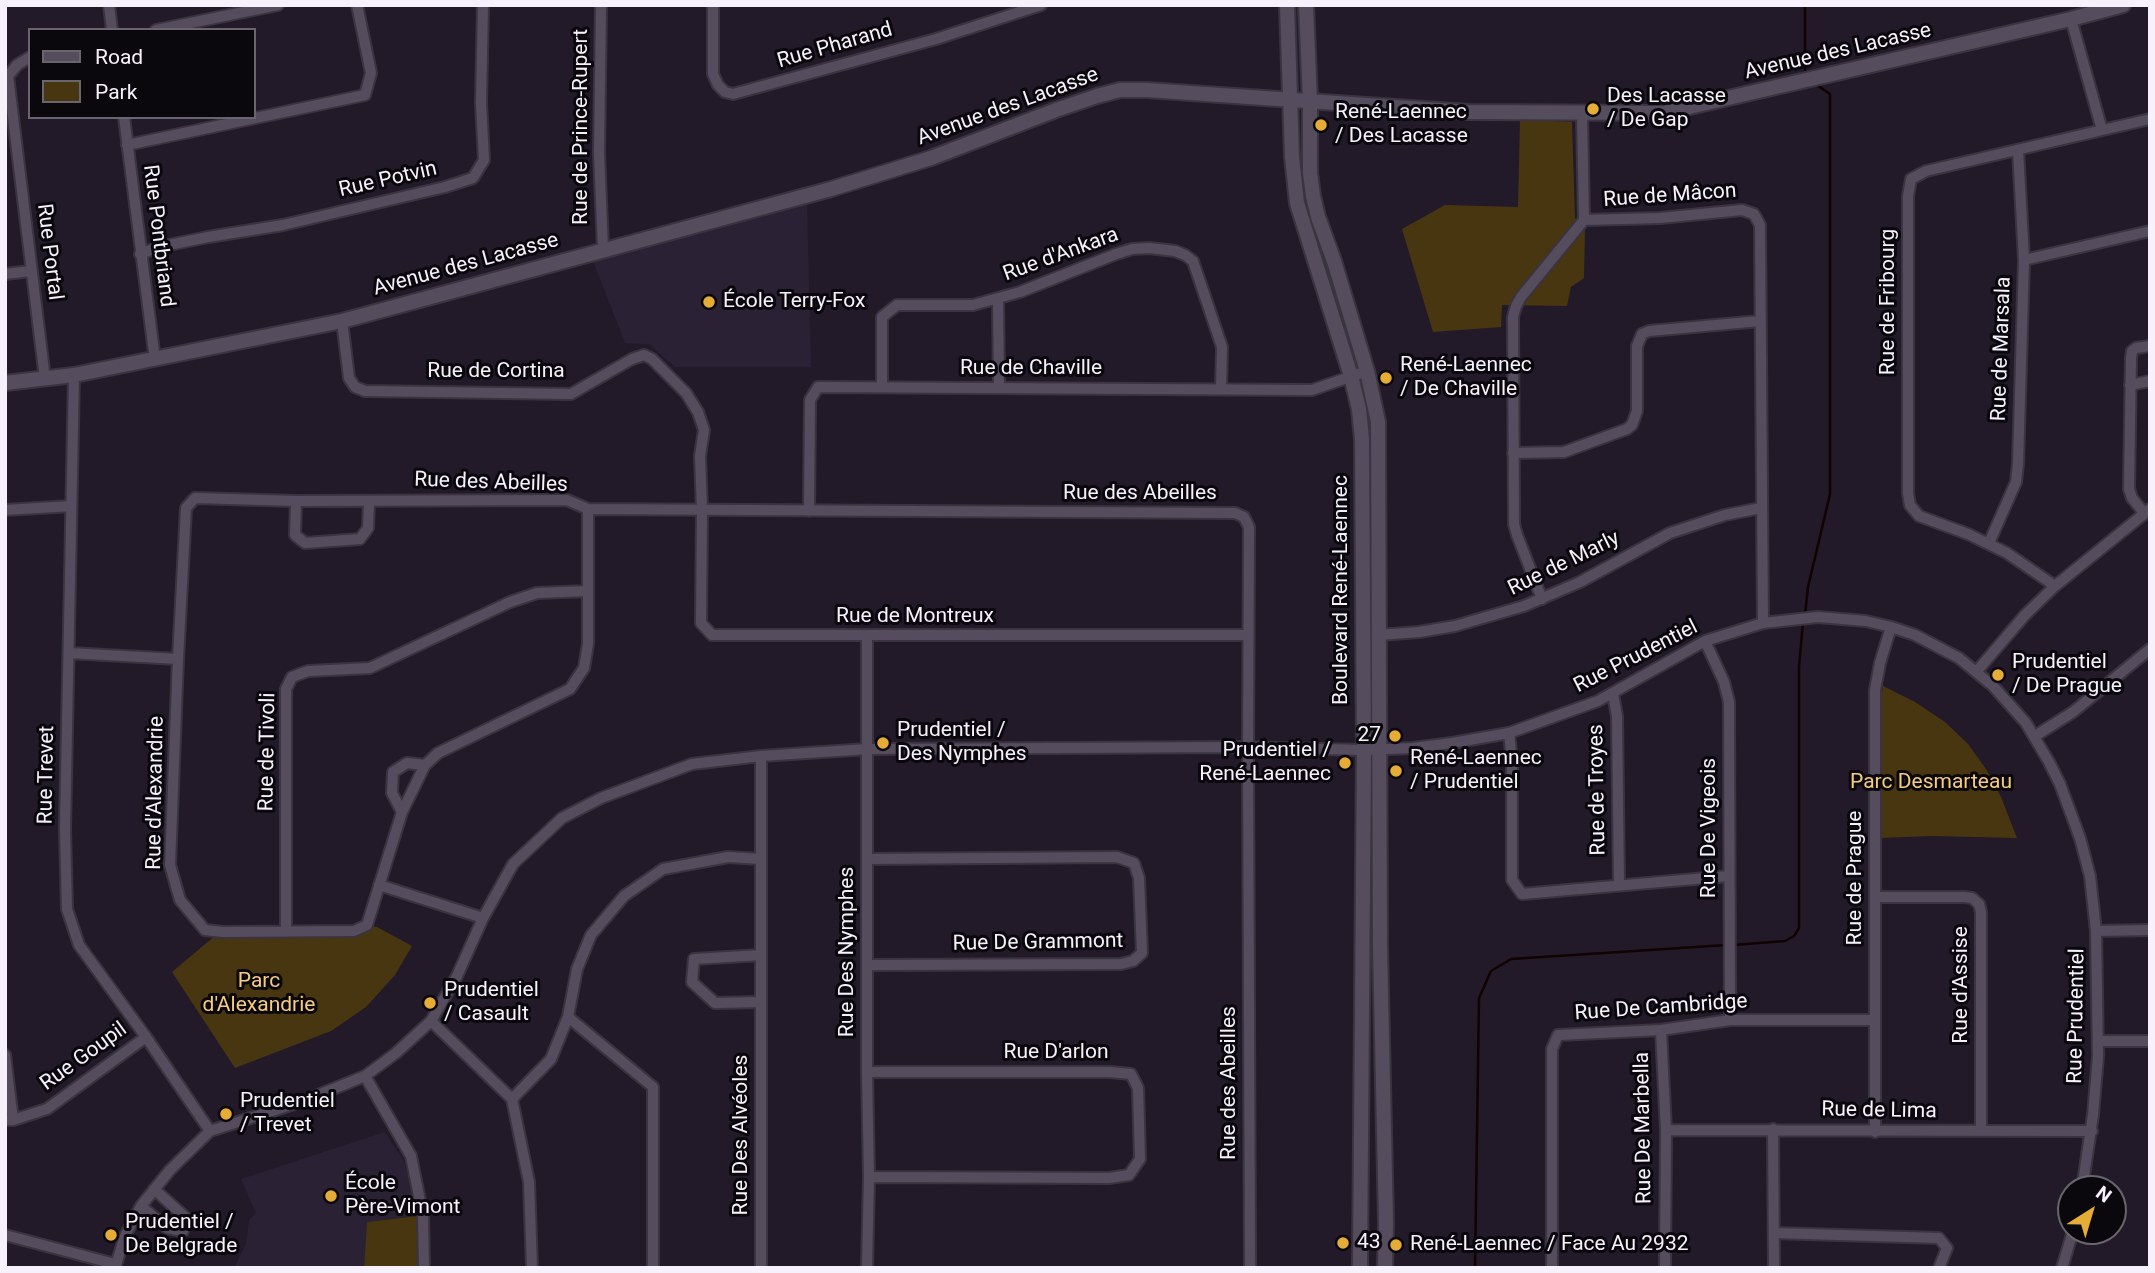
<!DOCTYPE html>
<html>
<head>
<meta charset="utf-8">
<style>
  body { margin:0 }
  #map { position:relative; width:2155px; height:1273px; overflow:hidden; background:#221a28; font-family:Roboto,sans-serif }
  canvas { display:block }
  .frame { position:absolute; inset:0; border:7px solid #f7f1fb; pointer-events:none }
  .legend { position:absolute; left:28px; top:28px; width:228px; height:91px; box-sizing:border-box; background:#0a070d; border:2px solid #69656c; margin:0; padding:9px 12px; list-style:none; font-size:21px; color:#f7f1fb }
  .legend li { display:flex; align-items:center; gap:14px; height:35px }
  .legend b { width:35px; border:2px solid #69656c }
  .north { position:absolute; left:2057px; top:1175px; width:70px; height:70px; box-sizing:border-box; background:#0a070d; border:2px solid #69656c; border-radius:50%; rotate:37deg; font-size:19px; font-weight:700; line-height:28px; text-align:center; color:#f7f1fb }
  .north::after { content:''; display:block; margin:auto; width:24px; height:32px; background:#e5ad35; clip-path:polygon(50% 0,100% 100%,50% 72%,0 100%) }
</style>
</head>
<body>
<div id="map">
<canvas width="2155" height="1273"></canvas>
<div class="frame"></div>
<ul class="legend">
<li><b style="height:9px;background:#554d5d"></b>Road</li>
<li><b style="height:19px;background:#483610"></b>Park</li>
</ul>
<div class="north">N</div>
</div>
<script>
const context = document.querySelector('canvas').getContext('2d');
context.lineJoin = 'round';
function fill(path, color) {
  context.fillStyle = color;
  context.fill(path, 'evenodd');
}
function poly(rows) {
  const path = new Path2D();
  for (const r of rows) {
    path.moveTo(r[0], r[1]);
    for (let i = 2; i < r.length; i += 2) path.lineTo(r[i], r[i + 1]);
  }
  return path;
}
function stroke(path, color, width, dash) {
  context.strokeStyle = color;
  context.lineWidth = width;
  context.lineCap = dash ? 'butt' : 'round';
  context.setLineDash(dash || []);
  context.stroke(path);
}
function drawText(font, color, halo, rows, align = 'center') {
  context.font = font + ' Roboto,sans-serif';
  context.lineWidth = 6;
  context.setLineDash([]);
  context.textBaseline = 'middle';
  context.strokeStyle = halo;
  context.fillStyle = color;
  for (const [text, x, y, turn = 0] of rows) {
    context.save();
    context.translate(x, y);
    context.rotate((+turn || 0) * Math.PI / 180);
    context.textAlign = isNaN(turn) ? turn : align;
    if (halo) context.strokeText(text, 0, 0);
    context.fillText(text, 0, 0);
    context.restore();
  }
}
const built = poly([
  [807,203,811,367,675,367,649,344,625,343,593,261],
  [385,1132,404,1161,418,1216,367,1222,364,1268,234,1268,246,1244,249,1220,256,1213,241,1179]
]);
const green = poly([
  [1520,119,1572,122,1575,218,1585,228,1584,278,1571,287,1567,306,1502,305,1501,327,1433,332,1402,229,1445,205,1518,207],
  [1883,686,1915,702,1945,722,1968,744,1986,769,2001,797,2017,838,1932,836,1878,838,1878,722],
  [370,926,377,927,412,946,395,975,366,1007,331,1031,235,1068,172,972,216,935],
  [418,1216,417,1268,364,1268,367,1222]
]);
const stream = poly([
  [1805,75,1805,5],
  [1805,615,1808,587,1830,494,1830,94,1814,83],
  [1733,945,1785,941,1794,936,1799,928,1799,667,1803,622],
  [1475,1268,1479,998,1491,971,1511,959,1727,945]
]);
const street = poly([
  [109,5,112,30],
  [601,5,599,153,603,249],
  [713,5,713,74,718,85,725,92,733,94,936,39,1041,5],
  [2071,19,2102,130],
  [156,30,278,5],
  [30,57,17,65,8,76,45,379],
  [1582,113,1584,220],
  [124,117,155,360],
  [127,145,365,95,371,73,357,5],
  [140,254,159,247,208,237,283,225,445,187,473,178,484,160,481,103,483,5],
  [2024,260,2150,231],
  [5,274,31,271],
  [998,299,999,388],
  [342,321,349,378,355,387,365,391,571,394,632,359,644,355,652,359,686,393,698,412,704,430,700,456,702,510,701,623,712,635,1248,635],
  [74,375,65,829,67,909,79,945,146,1037,210,1131],
  [2130,385,2150,381],
  [882,386,882,317,897,305,973,305,1020,292,1116,254,1132,249,1149,248,1175,251,1185,255,1193,261,1222,347,1221,389],
  [1513,453,1564,452,1627,429,1632,425,1637,411,1637,346,1642,334,1649,331,1760,321],
  [296,501,295,535,305,543,360,539,368,528,369,502],
  [5,510,71,506],
  [809,511,810,400,818,387,1312,390,1367,371],
  [2144,513,2132,498,2129,489,2131,358,2132,351,2136,348,2150,346],
  [1989,543,2016,482,2018,464,2024,260,2018,150],
  [2055,586,2007,553,1968,534,1919,516,1910,505,1908,493,1908,196,1911,179,1926,171,2150,119],
  [1542,599,1517,535,1514,524,1513,317,1516,306,1521,297,1584,220,1660,218,1742,210,1754,214,1760,225,1763,623],
  [1379,635,1419,632,1455,626,1524,606,1580,582,1670,533,1725,515,1761,508],
  [867,636,867,1072,869,1177,867,1268],
  [1705,641,1724,682,1729,702,1730,1020],
  [69,653,178,659,186,508,195,498,296,501,567,500,588,509,1235,513,1244,517,1249,527,1248,756,1250,1268],
  [178,659,170,865,180,900,205,930,223,932,354,931,367,925,402,812,425,765,438,753,570,689,584,668,588,644,588,509],
  [1977,671,2025,615,2055,586,2150,509],
  [1613,694,1617,716,1619,885],
  [1509,733,1512,762,1512,880,1522,894,1729,876],
  [2035,736,2073,712,2150,649],
  [761,756,761,1268],
  [402,812,392,793,393,772,407,763,425,765],
  [867,859,1117,857,1134,863,1139,878,1142,953,1133,961,1121,964,867,965],
  [379,885,483,918],
  [1875,897,1964,897,1972,898,1979,904,1981,912,1981,1131],
  [2096,931,2150,930],
  [286,932,286,689,292,677,308,671,370,668,510,602,537,593,588,591],
  [761,955,694,959,692,982,715,1003,761,1002],
  [568,1017,653,1087,653,1268],
  [431,1021,512,1099,529,1182,532,1268],
  [1661,1030,1666,1130,1665,1268],
  [2098,1041,2150,1041],
  [5,1055,13,1120],
  [867,1072,1110,1072,1131,1074,1138,1088,1140,1159,1129,1175,1109,1178,869,1177],
  [365,1076,411,1156,423,1216,424,1268],
  [512,1099,551,1059,568,1017,577,969,591,935,624,896,663,869,728,857,761,859],
  [5,1120,13,1120,47,1109,146,1037],
  [1773,1129,1774,1268],
  [1666,1130,2092,1131],
  [1875,1132,1875,690,1880,663,1891,627],
  [141,1206,167,1228,183,1231,185,1217,154,1189],
  [1774,1233,1939,1238,1947,1248,1939,1268],
  [5,1235,115,1264],
  [115,1268,125,1236,141,1206,170,1170,210,1131,306,1100,365,1076,396,1053,431,1021,457,976,483,918,513,864,562,818,601,798,692,764,761,756,868,749,1238,747,1364,750,1413,748,1452,743,1509,733,1598,701,1705,641,1763,623,1818,617,1866,621,1891,627,1915,635,1959,658,1993,686,2026,723,2049,762,2060,784,2080,838,2090,876,2096,931,2098,1056,2093,1115,2082,1189],
  [1552,1268,1552,1049,1558,1035,1661,1030,1730,1020,1875,1020],
  [2062,1268,2073,1231]
]);
const secondary = poly([
  [1287,5,1292,157,1297,203,1351,376,1359,409,1362,439,1364,750,1360,1268],
  [1306,5,1310,101,1310,173,1313,196,1318,217,1334,261,1367,371,1378,422,1380,946,1386,1223,1385,1268],
  [5,383,74,375,342,321,831,189,931,158,1056,110,1097,96,1120,90,1147,90,1469,112,1663,113,2071,19,2123,5]
]);
const markers = [
  [1593,109,7,"#e5ad35"],
  [1321,125,7,"#e5ad35"],
  [709,302,7,"#e5ad35"],
  [1386,378,7,"#e5ad35"],
  [1998,675,7,"#e5ad35"],
  [1395,736,7,"#e5ad35"],
  [883,743,7,"#e5ad35"],
  [1345,763,7,"#e5ad35"],
  [1396,771,7,"#e5ad35"],
  [430,1003,7,"#e5ad35"],
  [226,1114,7,"#e5ad35"],
  [331,1196,7,"#e5ad35"],
  [111,1235,7,"#e5ad35"],
  [1343,1243,7,"#e5ad35"],
  [1396,1245,7,"#e5ad35"]
];
const streetNames = [
  ["Rue Pharand",835,46,-16],
  ["Avenue des Lacasse",1838,52,-13],
  ["Avenue des Lacasse",1008,107,-20],
  ["Rue de Prince-Rupert",582,127,-90],
  ["Rue Potvin",388,180,-13],
  ["Rue de Mâcon",1670,196,-4],
  ["Rue Pontbriand",158,236,83],
  ["Rue Portal",49,252,83],
  ["Rue d'Ankara",1061,255,-20],
  ["Avenue des Lacasse",466,265,-15],
  ["Rue de Fribourg",1889,302,-90],
  ["Rue de Marsala",2002,349,-88],
  ["Rue de Chaville",1031,369],
  ["Rue de Cortina",496,372],
  ["Rue des Abeilles",491,483,2],
  ["Rue des Abeilles",1140,494],
  ["Rue de Marly",1564,564,-26],
  ["Boulevard René-Laennec",1342,590,-90],
  ["Rue de Montreux",915,617],
  ["Rue Prudentiel",1636,657,-27],
  ["Rue de Tivoli",268,752,-89],
  ["Rue Trevet",47,775,-89],
  ["Rue de Troyes",1598,790,-91],
  ["Rue d'Alexandrie",156,793,-89],
  ["Rue De Vigeois",1710,828,-90],
  ["Rue de Prague",1856,878,-90],
  ["Rue De Grammont",1038,943,-1],
  ["Rue Des Nymphes",848,952,-90],
  ["Rue d'Assise",1962,985,-90],
  ["Rue De Cambridge",1661,1008,-4],
  ["Rue Prudentiel",2077,1016,-89],
  ["Rue D'arlon",1056,1053],
  ["Rue Goupil",84,1057,-36],
  ["Rue des Abeilles",1230,1083,-90],
  ["Rue de Lima",1879,1111,1],
  ["Rue De Marbella",1644,1128,-91],
  ["Rue Des Alvéoles",742,1135,-90]
];
const poiNames = [
  ["Des Lacasse",1607,97],
  ["/ De Gap",1607,121],
  ["René-Laennec",1335,113],
  ["/ Des Lacasse",1335,137],
  ["École Terry-Fox",723,302],
  ["René-Laennec",1400,366],
  ["/ De Chaville",1400,390],
  ["Prudentiel",2012,663],
  ["/ De Prague",2012,687],
  ["Prudentiel /",897,731],
  ["Des Nymphes",897,755],
  ["27",1381,736,"right"],
  ["Prudentiel /",1331,751,"right"],
  ["René-Laennec",1331,775,"right"],
  ["René-Laennec",1410,759],
  ["/ Prudentiel",1410,783],
  ["Prudentiel",444,991],
  ["/ Casault",444,1015],
  ["Prudentiel",240,1102],
  ["/ Trevet",240,1126],
  ["École",345,1184],
  ["Père-Vimont",345,1208],
  ["Prudentiel /",125,1223],
  ["De Belgrade",125,1247],
  ["43",1357,1243],
  ["René-Laennec / Face Au 2932",1410,1245]
];
const parkNames = [
  ["Parc Desmarteau",1931,783],
  ["Parc",259,982],
  ["d'Alexandrie",259,1006]
];
fill(built, '#2b2134');
fill(green, '#483610');
stroke(stream, '#100300', 2.5);
stroke(street, '#3a3440', 14);
stroke(secondary, '#3a3440', 18);
stroke(street, '#554d5d', 10);
stroke(secondary, '#554d5d', 14);
for (const [x, y, r, color] of markers) {
  const dot = new Path2D();
  dot.arc(x, y, r, 0, 2 * Math.PI);
  context.fillStyle = color;
  context.fill(dot);
  stroke(dot, '#0a070d', 2.5);
}
drawText('21px', '#f7f1fb', '#0a070d', streetNames);
drawText('21px', '#f7f1fb', '#0a070d', poiNames, 'left');
drawText('21px', '#f5cc80', '#0a070d', parkNames);
</script>
</body>
</html>
